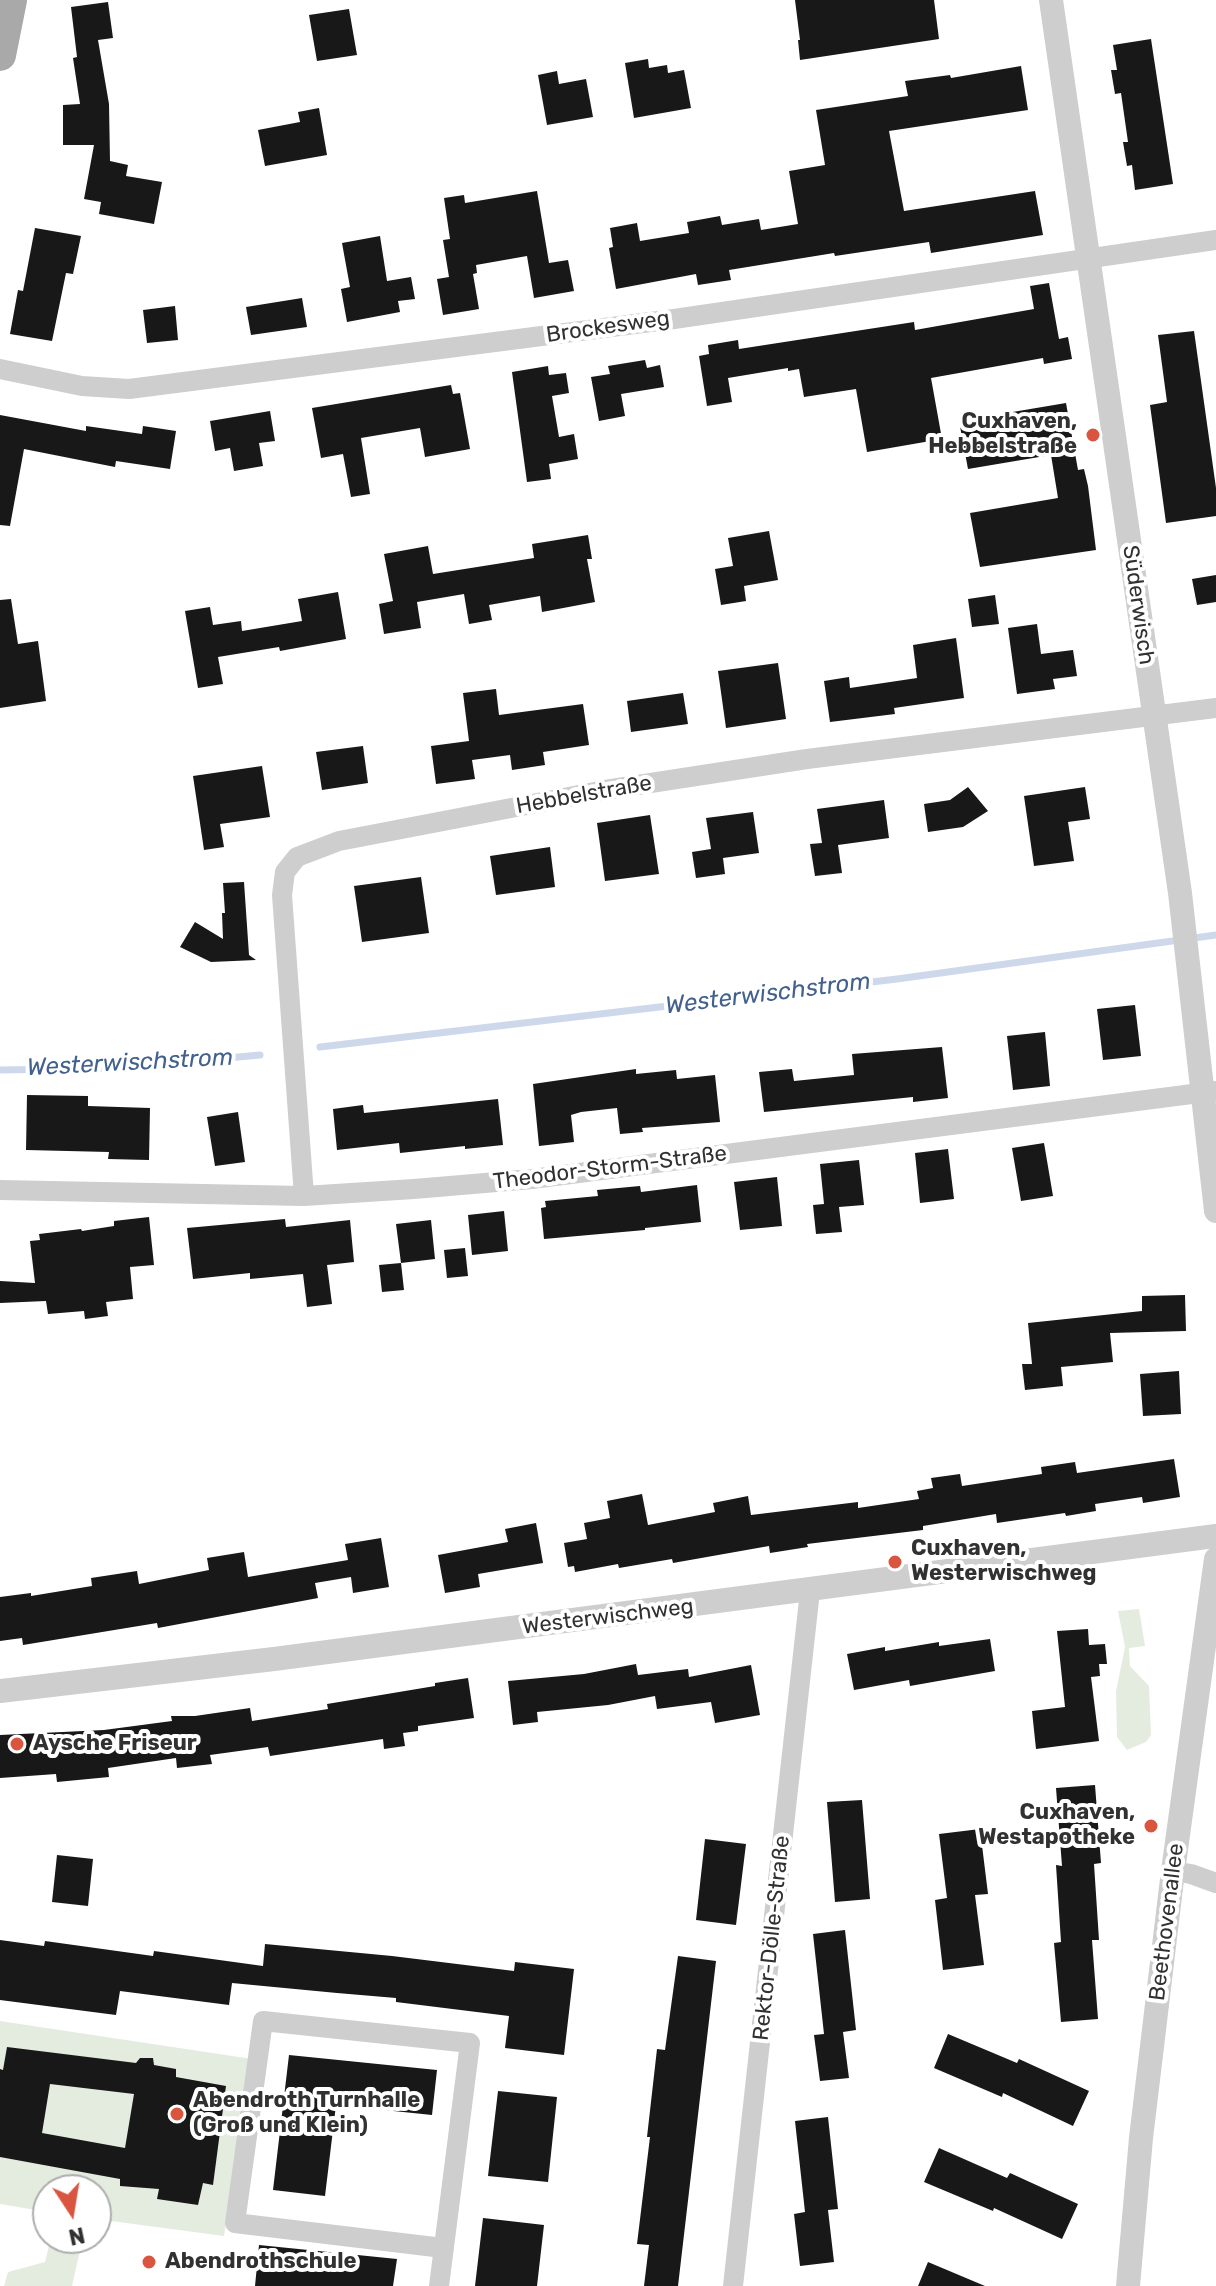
<!DOCTYPE html>
<html>
<head>
<meta charset="utf-8">
<style>
  body { margin:0 }
  #map { position:relative; width:1216px; height:2286px; overflow:hidden; background:#fff; font-family:Rubik,sans-serif }
  canvas { display:block }
  .north { position:absolute; left:32px; top:2174px; width:80px; height:80px; box-sizing:border-box; background:#fff; border:2px solid #adadad; border-radius:50%; rotate:168deg; font-size:22px; font-weight:700; line-height:32px; text-align:center; color:#313131 }
  .north::after { content:''; display:block; margin:auto; width:28px; height:36px; background:#da5540; clip-path:polygon(50% 0,100% 100%,50% 72%,0 100%) }
</style>
</head>
<body>
<div id="map">
<canvas width="1216" height="2286"></canvas>
<div class="north">N</div>
</div>
<script>
const context = document.querySelector('canvas').getContext('2d');
context.lineJoin = 'round';
function fill(path, color) {
  context.fillStyle = color;
  context.fill(path, 'evenodd');
}
function poly(rows) {
  const path = new Path2D();
  for (const r of rows) {
    path.moveTo(r[0], r[1]);
    for (let i = 2; i < r.length; i += 2) path.lineTo(r[i], r[i + 1]);
  }
  return path;
}
function stroke(path, color, width, dash) {
  context.strokeStyle = color;
  context.lineWidth = width;
  context.lineCap = dash ? 'butt' : 'round';
  context.setLineDash(dash || []);
  context.stroke(path);
}
function drawText(font, color, halo, rows, align = 'center') {
  context.font = font + ' Rubik,sans-serif';
  context.lineWidth = 8;
  context.setLineDash([]);
  context.textBaseline = 'middle';
  context.strokeStyle = halo;
  context.fillStyle = color;
  for (const [text, x, y, turn = 0] of rows) {
    context.save();
    context.translate(x, y);
    context.rotate((+turn || 0) * Math.PI / 180);
    context.textAlign = isNaN(turn) ? turn : align;
    if (halo) context.strokeText(text, 0, 0);
    context.fillText(text, 0, 0);
    context.restore();
  }
}
const green = poly([
  [1139,1609,1145,1646,1129,1648,1130,1666,1149,1686,1151,1735,1146,1742,1127,1750,1117,1737,1116,1691,1125,1647,1118,1611],
  [0,2021,252,2059,224,2236,96,2219,96,2190,48,2190,48,2212,0,2204],
  [51,2238,83,2238,72,2286,4,2286,8,2272,45,2262]
]);
const stream = poly([
  [320,1047,897,979,1216,935],
  [0,1070,121,1068,260,1055]
]);
const building = poly([
  [795,0,934,0,939,39,800,60,798,40,800,40],
  [108,2,113,38,98,40,109,104,110,161,128,165,126,176,162,182,154,224,99,214,101,202,84,199,94,145,63,145,63,105,80,104,73,58,77,57,71,7],
  [349,9,357,55,317,61,309,15],
  [1151,39,1173,184,1135,190,1132,165,1127,166,1123,142,1128,142,1121,93,1115,94,1111,70,1117,70,1113,45],
  [648,59,649,68,667,65,668,73,684,70,691,108,634,118,625,63],
  [1021,66,1028,110,889,131,904,211,1035,191,1043,235,931,253,929,242,835,256,834,253,729,270,731,280,698,285,696,274,616,289,609,248,613,247,610,228,637,223,640,241,689,233,687,222,720,216,722,225,759,219,761,230,798,224,789,171,825,165,816,110,908,96,905,81,950,75,951,78],
  [557,71,559,84,586,79,593,117,547,125,538,75],
  [319,108,327,155,265,166,258,130,300,122,298,112],
  [537,191,549,263,568,260,574,291,534,298,527,256,476,265,477,273,473,274,479,309,443,315,437,279,449,277,443,240,450,239,444,198,464,195,465,203],
  [35,228,81,236,73,274,66,273,52,341,10,334,18,290,23,291],
  [380,236,387,281,411,277,415,299,398,301,400,312,347,322,341,289,350,287,342,243],
  [1049,283,1059,339,1068,337,1072,359,1044,364,1043,358,931,378,942,439,867,452,856,389,804,397,799,369,788,371,788,368,728,378,732,402,707,406,699,356,709,354,708,345,738,340,739,349,914,322,915,330,1034,309,1030,286],
  [302,298,307,327,251,335,246,307],
  [175,306,178,340,147,343,143,310],
  [1194,331,1216,488,1216,516,1166,523,1150,405,1167,402,1158,335],
  [645,360,647,368,660,365,664,387,621,394,625,416,599,421,591,377,610,374,608,366],
  [548,366,549,375,566,373,569,393,552,396,559,437,574,434,578,459,549,464,551,479,527,482,512,372],
  [451,385,453,394,460,393,470,449,425,457,420,428,361,438,370,494,351,497,343,454,321,458,312,408],
  [1066,403,1078,470,1084,469,1088,486,1096,550,980,567,970,513,1058,498,1051,455,968,469,959,421],
  [270,411,275,441,259,443,263,466,234,471,230,448,215,451,210,421],
  [0,415,86,431,86,426,142,434,143,426,176,431,170,469,116,461,115,467,24,449,10,526,0,525],
  [769,531,778,580,744,586,746,601,721,605,715,569,733,566,728,538],
  [588,535,592,559,587,559,595,602,542,612,540,596,489,605,492,620,469,624,464,594,417,602,421,628,384,634,379,604,393,601,384,554,428,546,433,574,534,558,532,544],
  [1216,575,1216,602,1197,605,1192,579],
  [338,592,346,639,280,651,279,647,218,657,223,684,198,688,185,611,210,607,213,625,241,621,242,631,302,621,298,599],
  [995,595,999,624,972,627,968,599],
  [11,599,18,644,38,641,46,701,0,708,0,600],
  [1037,624,1041,654,1073,650,1077,676,1053,679,1055,689,1017,694,1008,628],
  [956,638,964,698,894,708,895,714,830,722,824,681,849,677,850,688,917,678,913,645],
  [778,663,786,719,726,728,718,671],
  [496,689,499,715,583,704,589,745,543,752,545,765,512,770,510,755,472,760,475,779,436,784,431,746,469,741,463,693],
  [683,693,688,724,631,732,627,701],
  [363,746,368,783,322,790,316,752],
  [262,766,270,817,220,824,224,847,204,850,193,776],
  [968,787,988,811,963,827,928,832,924,804,950,800],
  [1085,787,1090,819,1068,822,1074,861,1034,866,1024,796],
  [884,800,889,838,838,845,842,873,815,876,810,844,822,843,817,809],
  [753,812,759,853,723,858,725,874,696,878,692,852,711,849,706,818],
  [650,815,659,874,605,881,597,823],
  [550,847,555,887,496,895,490,856],
  [421,877,429,933,362,942,354,886],
  [244,882,249,955,256,960,211,962,180,947,195,922,223,939,222,913,225,913,223,883],
  [1135,1005,1141,1056,1103,1060,1097,1009],
  [1045,1032,1050,1086,1013,1090,1007,1036],
  [942,1047,948,1098,913,1102,913,1097,764,1112,759,1072,792,1069,794,1081,854,1075,852,1054],
  [636,1069,636,1074,676,1070,677,1079,715,1075,720,1122,642,1128,643,1132,620,1134,617,1108,581,1112,571,1115,574,1142,539,1146,533,1084],
  [27,1095,88,1096,88,1106,150,1108,149,1160,108,1159,109,1152,26,1150],
  [498,1099,503,1145,465,1149,465,1146,400,1153,399,1143,337,1150,333,1109,363,1105,364,1113],
  [238,1112,245,1162,215,1166,207,1117],
  [1044,1143,1053,1196,1021,1201,1012,1148],
  [948,1149,954,1199,920,1203,915,1153],
  [859,1160,864,1205,839,1207,842,1232,816,1234,813,1205,824,1204,820,1164],
  [777,1177,782,1226,740,1230,734,1182],
  [697,1185,701,1222,645,1228,645,1230,544,1239,541,1208,546,1207,545,1201,598,1196,597,1190,640,1186,641,1192],
  [504,1211,508,1251,472,1255,468,1215],
  [149,1217,154,1265,130,1267,133,1299,106,1302,108,1316,85,1319,84,1311,48,1314,46,1301,0,1303,0,1281,35,1283,30,1241,40,1240,39,1234,81,1229,82,1231,114,1226,114,1221],
  [285,1219,286,1227,350,1220,354,1262,327,1265,332,1304,307,1307,303,1274,250,1279,250,1273,193,1279,187,1228],
  [431,1220,435,1259,401,1263,396,1224],
  [465,1248,468,1276,447,1278,444,1250],
  [401,1263,404,1290,382,1292,379,1265],
  [1185,1295,1186,1331,1110,1333,1113,1362,1061,1367,1063,1386,1025,1390,1022,1364,1032,1364,1028,1323,1142,1311,1142,1296],
  [1179,1371,1181,1414,1143,1416,1140,1374],
  [1174,1459,1180,1497,1143,1503,1142,1497,1095,1504,1096,1511,1066,1516,1065,1513,997,1523,996,1514,923,1526,923,1530,807,1544,808,1547,770,1553,769,1546,673,1563,672,1559,619,1568,618,1564,575,1572,574,1566,568,1567,564,1543,587,1539,584,1523,610,1518,607,1501,642,1494,648,1525,715,1512,713,1503,748,1496,751,1515,858,1502,858,1508,919,1499,917,1491,933,1488,931,1478,960,1474,962,1486,1042,1474,1041,1467,1075,1462,1077,1473],
  [536,1523,543,1563,478,1574,480,1587,445,1593,438,1555,508,1542,505,1529],
  [381,1538,389,1587,353,1593,351,1577,315,1583,318,1598,158,1628,157,1623,23,1645,22,1638,0,1641,0,1597,31,1593,31,1596,92,1586,91,1578,137,1571,139,1584,209,1570,207,1558,244,1552,248,1577,348,1560,345,1544],
  [1088,1629,1089,1645,1105,1644,1107,1664,1099,1664,1100,1676,1091,1677,1099,1741,1036,1749,1032,1711,1065,1707,1057,1631],
  [990,1639,995,1671,910,1686,909,1680,854,1690,847,1654,885,1647,885,1651,939,1642,939,1646],
  [636,1664,638,1675,688,1669,689,1677,751,1665,760,1715,715,1723,711,1702,657,1709,655,1696,608,1705,537,1712,538,1722,513,1725,508,1681,584,1674],
  [468,1678,474,1718,418,1726,418,1731,403,1733,405,1746,384,1749,383,1739,270,1756,268,1747,210,1755,212,1764,177,1768,176,1758,108,1768,109,1777,57,1782,56,1774,0,1778,0,1735,104,1730,172,1721,171,1716,195,1716,250,1708,252,1721,328,1709,327,1704,435,1686,435,1683],
  [1095,1785,1101,1863,1094,1864,1099,1940,1092,1940,1098,2019,1061,2022,1054,1943,1061,1942,1056,1865,1062,1866,1056,1788],
  [862,1800,870,1899,835,1902,827,1802],
  [980,1829,988,1894,975,1895,984,1965,943,1970,935,1900,947,1898,939,1834],
  [705,1839,746,1844,736,1925,696,1920],
  [57,1855,93,1859,88,1906,52,1902],
  [845,1930,856,2030,843,2032,849,2078,820,2081,814,2035,824,2034,813,1934],
  [0,1940,44,1946,45,1941,153,1956,154,1951,263,1966,265,1944,392,1956,514,1971,515,1962,574,1969,564,2055,505,2048,509,2016,396,2002,396,1998,337,1993,232,1983,229,2005,120,1991,116,2015,0,2000],
  [678,1956,716,1961,678,2286,644,2286,649,2245,637,2244,650,2137,647,2137,657,2049,665,2050],
  [948,2034,1017,2063,1019,2059,1089,2091,1073,2126,1003,2093,1002,2097,934,2068],
  [7,2047,136,2063,140,2058,153,2058,154,2065,176,2069,176,2077,226,2086,213,2185,203,2183,198,2205,157,2199,159,2189,120,2186,120,2179,0,2157,0,2069,3,2070],
  [50,2084,134,2094,125,2148,42,2133],
  [289,2055,437,2070,432,2115,336,2105,325,2196,273,2190],
  [498,2091,557,2097,548,2182,488,2176],
  [828,2117,838,2209,828,2210,834,2262,800,2266,794,2214,805,2212,795,2121],
  [939,2148,1007,2178,1010,2173,1078,2204,1062,2239,994,2208,993,2211,924,2182],
  [483,2218,544,2225,537,2286,475,2286],
  [259,2245,397,2259,393,2286,255,2286],
  [928,2262,985,2286,918,2286]
]);
const minor = poly([
  [0,369,82,386,129,389,674,319,1216,240],
  [0,1190,304,1196,414,1189,532,1179,1216,1091],
  [304,1196,282,895,285,872,297,857,339,841,605,790,807,759,1216,708],
  [1173,1871,1191,1874,1216,1883],
  [439,2286,470,2043,263,2021,235,2223,443,2248],
  [733,2286,810,1591]
]);
const tertiary = poly([
  [1051,0,1180,893,1216,1211],
  [0,1691,274,1659,1216,1536],
  [1128,2286,1141,2138,1173,1871,1216,1559]
]);
const primary = poly([
  [0,55,11,0]
]);
const markers = [
  [1093,435,8,"#da5540"],
  [895,1562,8,"#da5540"],
  [17,1744,8,"#da5540"],
  [1151,1826,8,"#da5540"],
  [177,2114,8,"#da5540"],
  [149,2262,8,"#da5540"]
];
const streetNames = [
  ["Brockesweg",608,327,-8],
  ["Süderwisch",1138,605,82],
  ["Hebbelstraße",584,795,-10],
  ["Theodor-Storm-Straße",610,1168,-7],
  ["Westerwischweg",608,1617,-7],
  ["Beethovenallee",1167,1922,-83],
  ["Rektor-Dölle-Straße",772,1938,-84]
];
const poiNames = [
  ["Cuxhaven,",1077,422,"right"],
  ["Hebbelstraße",1077,447,"right"],
  ["Cuxhaven,",911,1549],
  ["Westerwischweg",911,1574],
  ["Aysche Friseur",33,1744],
  ["Cuxhaven,",1135,1813,"right"],
  ["Westapotheke",1135,1838,"right"],
  ["Abendroth Turnhalle",193,2101],
  ["(Groß und Klein)",193,2126],
  ["Abendrothschule",165,2262]
];
const waterNames = [
  ["Westerwischstrom",768,994,-7],
  ["Westerwischstrom",130,1063,-3]
];
fill(green, '#e4ece0');
stroke(stream, '#cdd9eb', 7);
fill(building, '#181818');
stroke(minor, '#cecece', 20);
stroke(tertiary, '#cecece', 24);
stroke(primary, '#a9a9a9', 32);
for (const [x, y, r, color] of markers) {
  const dot = new Path2D();
  dot.arc(x, y, r, 0, 2 * Math.PI);
  context.fillStyle = color;
  context.fill(dot);
  stroke(dot, '#fff', 3);
}
drawText('22px', '#313131', '#fff', streetNames);
drawText('bold 22px', '#313131', '#fff', poiNames, 'left');
drawText('italic 24px', '#43618e', '#fff', waterNames);
</script>
</body>
</html>
